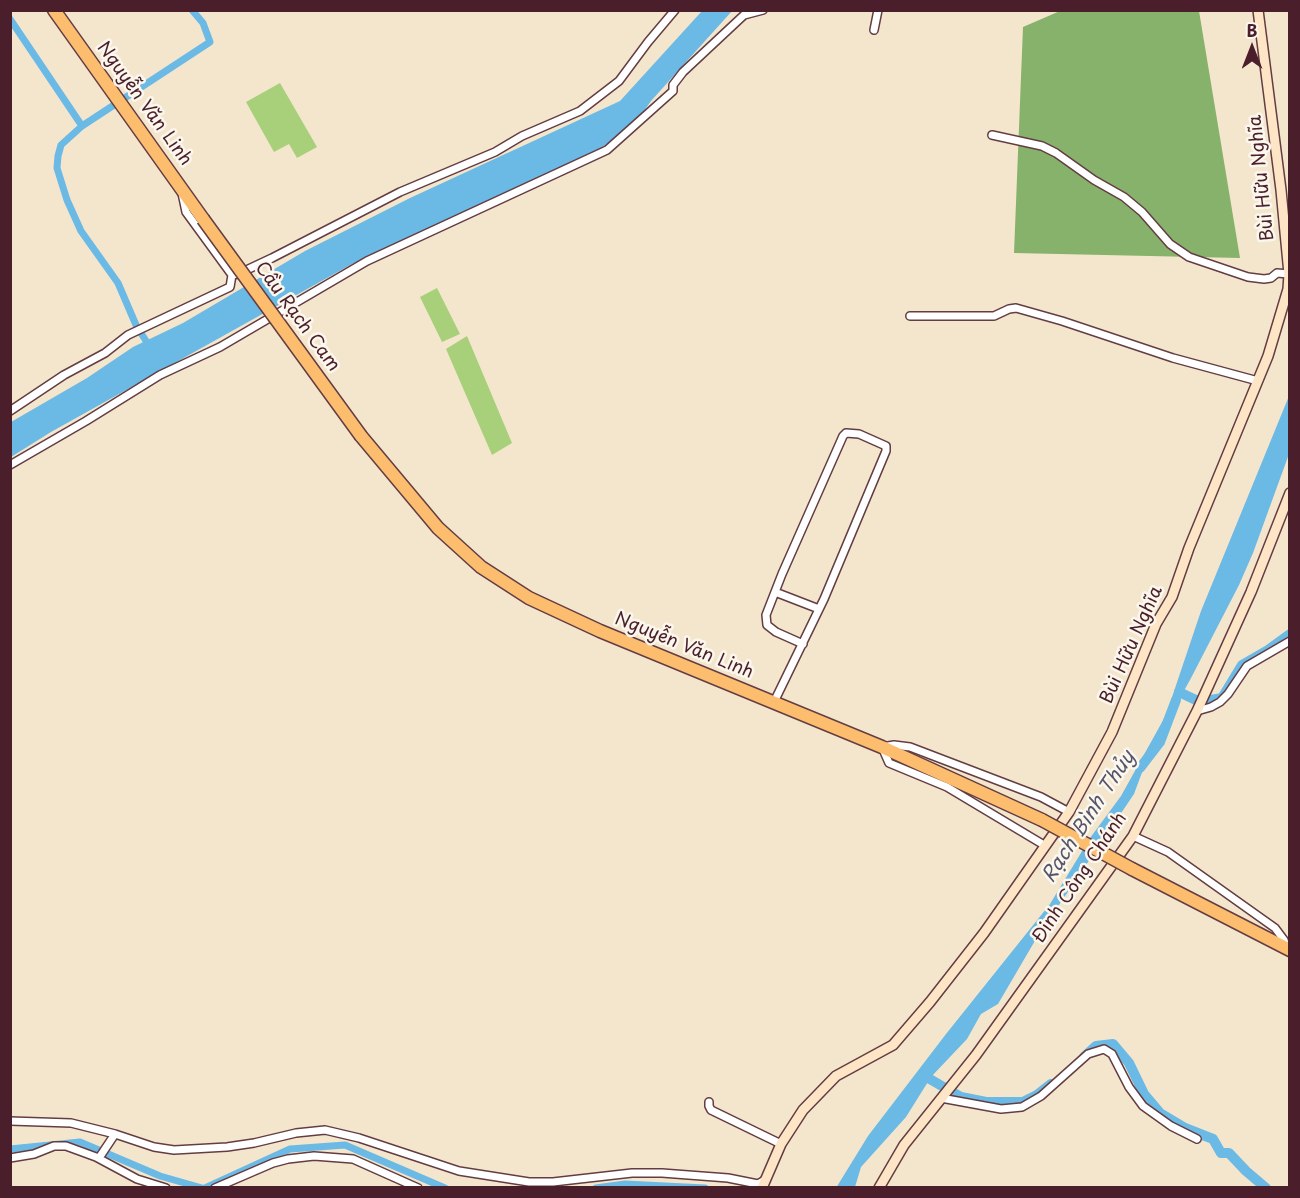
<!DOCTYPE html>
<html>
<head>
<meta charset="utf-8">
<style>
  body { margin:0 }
  #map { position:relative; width:1300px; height:1198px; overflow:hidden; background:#f4e6cd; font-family:"Playpen Sans",sans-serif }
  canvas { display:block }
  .frame { position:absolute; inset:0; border:12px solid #4a1f2b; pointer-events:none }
  .north { position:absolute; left:1222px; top:18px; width:60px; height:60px; -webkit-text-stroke:4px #fbf7ec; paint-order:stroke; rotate:0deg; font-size:16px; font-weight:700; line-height:24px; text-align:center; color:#4a1f2b }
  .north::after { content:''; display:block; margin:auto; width:21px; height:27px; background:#4a1f2b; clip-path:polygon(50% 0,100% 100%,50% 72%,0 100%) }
</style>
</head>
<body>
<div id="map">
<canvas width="1300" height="1198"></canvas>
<div class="frame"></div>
<div class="north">B</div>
</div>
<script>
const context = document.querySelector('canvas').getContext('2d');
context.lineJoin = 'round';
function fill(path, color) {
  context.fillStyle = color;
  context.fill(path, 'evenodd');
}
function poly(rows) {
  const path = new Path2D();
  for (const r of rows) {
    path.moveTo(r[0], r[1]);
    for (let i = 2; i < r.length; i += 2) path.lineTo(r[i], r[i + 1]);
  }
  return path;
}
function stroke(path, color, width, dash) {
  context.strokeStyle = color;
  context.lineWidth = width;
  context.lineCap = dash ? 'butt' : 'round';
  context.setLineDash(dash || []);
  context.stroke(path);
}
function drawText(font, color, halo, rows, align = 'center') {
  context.font = font + ' "Playpen Sans",sans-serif';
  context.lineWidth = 5;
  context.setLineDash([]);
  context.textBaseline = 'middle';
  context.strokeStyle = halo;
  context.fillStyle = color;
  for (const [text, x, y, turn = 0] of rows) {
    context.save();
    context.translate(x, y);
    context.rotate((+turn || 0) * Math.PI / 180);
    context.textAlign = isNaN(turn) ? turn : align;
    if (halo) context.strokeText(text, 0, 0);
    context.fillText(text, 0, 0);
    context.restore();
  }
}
const green = poly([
  [280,83,317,147,297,158,289,144,274,152,246,102],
  [437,288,460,334,442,342,420,297],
  [467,336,512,443,492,455,446,349]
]);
const forest = poly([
  [1060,11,1199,11,1240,258,1014,253,1023,27]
]);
const water = poly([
  [702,11,732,11,651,101,635,124,601,148,352,264,51,432,11,457,11,422,87,378,133,347,183,323,305,251,410,198,620,101],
  [1289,396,1289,454,1253,553,1239,585,1190,680,1150,751,1134,794,1036,939,998,1004,981,1014,967,1039,931,1077,906,1117,861,1167,855,1187,836,1188,868,1136,946,1034,1050,904,1090,838,1121,796,1166,715,1201,611]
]);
const canal = poly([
  [10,19,82,126],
  [151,349,136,325,118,283,81,231,67,200,57,168,58,156,61,145,82,126,210,42,203,23,192,10],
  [10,1149,80,1142,160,1176,202,1188],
  [205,1188,290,1149,345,1145,445,1188],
  [596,1188,625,1184,705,1188]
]);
const river = poly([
  [1179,692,1200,702,1222,698,1242,665,1268,650,1290,634],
  [1140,768,1160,742,1176,700],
  [1084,1057,1096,1046,1113,1044,1129,1063,1144,1094,1160,1113,1185,1128,1213,1139,1221,1153,1229,1153,1246,1171,1266,1188],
  [928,1078,961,1097,986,1102,1023,1102,1037,1095,1051,1084]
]);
const street = poly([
  [874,30,878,10],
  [992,135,1042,146,1056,153,1094,180,1124,197,1142,212,1170,244,1189,257,1248,277,1264,279,1271,278,1277,273,1289,274],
  [232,275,238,274,272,258,400,192,495,152,522,136,580,111,619,81,648,42,675,10],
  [910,316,994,316,1009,309,1016,308,1062,321,1173,358,1258,381],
  [10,411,64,375,105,353,128,335,230,287,232,275,186,212,182,193],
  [10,465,86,421,160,375,220,347,367,261,607,150,673,91,673,85,683,72,744,15,763,10],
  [775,592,819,609],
  [774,702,824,599,886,451,886,446,859,434,846,433,843,436,782,574,766,615,767,625,776,632,803,644],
  [1197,711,1211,707,1220,702,1228,694,1247,666,1290,641],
  [1133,836,1168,852,1275,928,1284,940,1286,947],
  [1044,845,947,787,889,763,882,747,894,745,910,747,1041,797,1069,812],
  [941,1098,1001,1109,1022,1107,1041,1096,1088,1054,1104,1049,1112,1054,1129,1087,1143,1106,1171,1126,1197,1139],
  [709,1102,709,1106,711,1110,781,1144],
  [10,1121,71,1123,115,1134,154,1147,174,1150,227,1147,254,1143,296,1133,325,1130,359,1138,459,1171,529,1182,553,1182,632,1173,662,1173,728,1178,758,1184,763,1181],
  [10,1158,34,1154,54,1146,66,1146,96,1157,137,1179,166,1188],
  [99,1158,115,1134],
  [215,1188,273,1163,288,1159,314,1156,353,1159,418,1188]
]);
const secondary = poly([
  [762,1188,781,1144,803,1110,836,1076,893,1045,930,1002,984,933,1069,812,1112,732,1156,624,1172,597,1189,548,1268,356,1288,289,1289,274,1281,190,1258,10],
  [879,1188,904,1145,976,1055,1133,836,1197,711,1251,592,1290,493]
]);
const highway = poly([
  [54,10,203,219],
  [361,436,438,528,481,567,529,598,600,631,882,747,1042,820],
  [1132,869,1290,950]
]);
const highwayBridge = poly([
  [203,219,361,436],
  [1042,820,1132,869]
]);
const streetNames = [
  ["Nguyễn Văn Linh",144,104,54],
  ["Bùi Hữu Nghĩa",1262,178,-96],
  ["Cầu Rạch Cam",297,317,54],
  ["Bùi Hữu Nghĩa",1132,645,-66],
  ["Nguyễn Văn Linh",684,646,22],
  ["Đinh Công Chánh",1080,878,-56]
];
const waterNames = [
  ["Rạch Bình Thủy",1089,817,-57]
];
fill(green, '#a8d07b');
fill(forest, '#86b26b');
fill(water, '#6bb9e5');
stroke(canal, '#6bb9e5', 7);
stroke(river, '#6bb9e5', 10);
stroke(street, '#643d43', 10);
stroke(secondary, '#643d43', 12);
stroke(highway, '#643d43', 15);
stroke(street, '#fff', 7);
stroke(secondary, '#fee5c5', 9);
stroke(highway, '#fcbd6f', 12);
stroke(highwayBridge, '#643d43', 15, []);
stroke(highwayBridge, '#fcbd6f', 12);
drawText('18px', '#4a1f2b', '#fbf7ec', streetNames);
drawText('italic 20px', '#56556c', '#fbf7ec', waterNames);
</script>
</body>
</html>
